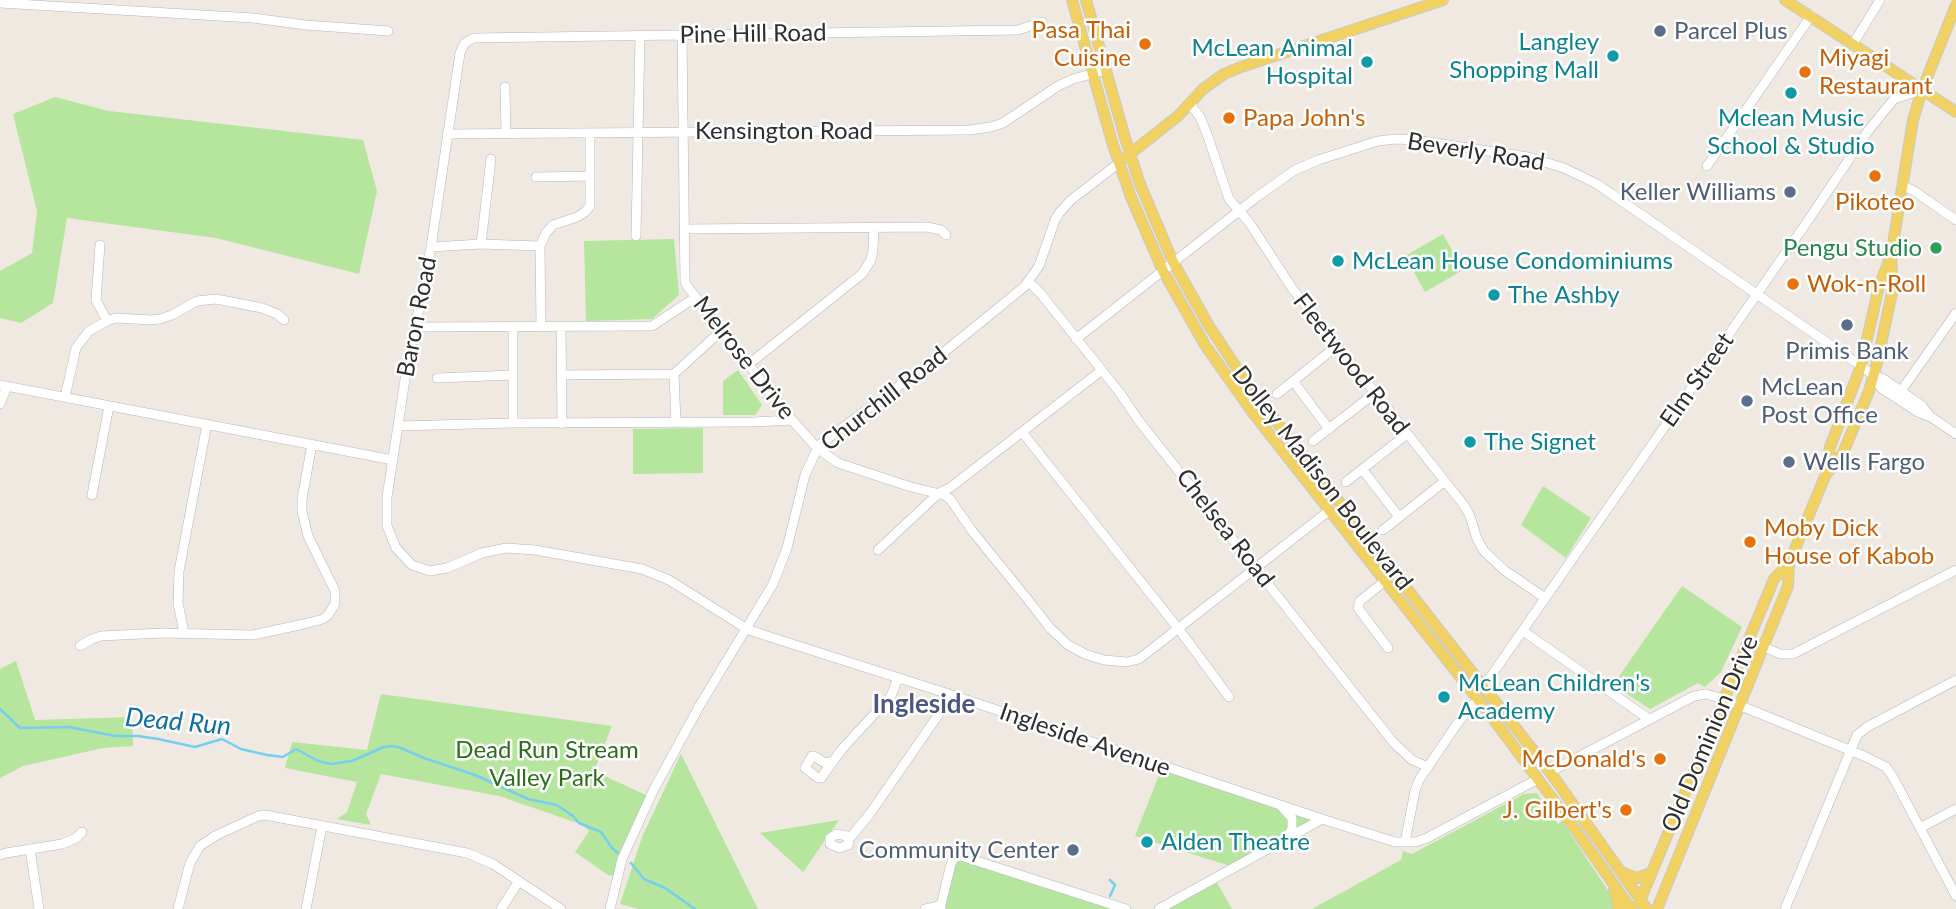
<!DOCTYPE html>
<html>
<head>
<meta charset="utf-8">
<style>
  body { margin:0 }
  canvas { display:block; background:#efe9e1 }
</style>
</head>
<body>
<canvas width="1956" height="909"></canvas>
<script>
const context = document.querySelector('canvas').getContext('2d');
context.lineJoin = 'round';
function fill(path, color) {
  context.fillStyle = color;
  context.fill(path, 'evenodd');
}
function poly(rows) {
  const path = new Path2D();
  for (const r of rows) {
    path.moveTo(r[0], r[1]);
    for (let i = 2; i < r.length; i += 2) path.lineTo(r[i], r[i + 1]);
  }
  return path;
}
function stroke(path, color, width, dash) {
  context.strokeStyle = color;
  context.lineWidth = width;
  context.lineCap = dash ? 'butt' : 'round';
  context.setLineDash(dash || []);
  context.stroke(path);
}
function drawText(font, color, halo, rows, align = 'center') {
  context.font = font + ' Lato,sans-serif';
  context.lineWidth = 5;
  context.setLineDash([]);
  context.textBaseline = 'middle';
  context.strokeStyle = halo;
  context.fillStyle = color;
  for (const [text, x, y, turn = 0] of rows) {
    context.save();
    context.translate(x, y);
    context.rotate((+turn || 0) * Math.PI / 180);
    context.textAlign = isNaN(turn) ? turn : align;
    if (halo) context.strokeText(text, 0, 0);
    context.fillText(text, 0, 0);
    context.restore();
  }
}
const green = poly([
  [55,97,109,111,363,140,377,191,359,274,216,238,67,218,53,303,21,323,0,318,0,271,32,253,37,211,13,114],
  [1443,234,1463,270,1425,292,1405,256],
  [674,239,679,295,652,319,586,321,584,241],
  [738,370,762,405,755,415,723,415,723,381],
  [703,428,703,473,633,474,633,429],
  [1543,486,1591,518,1566,558,1521,525],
  [1682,586,1742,627,1721,672,1705,687,1698,683,1650,709,1613,685],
  [16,661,35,720,132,717,133,746,103,748,23,766,0,778,0,669],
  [381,694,612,726,594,771,648,796,613,876,608,875,575,852,589,831,583,825,499,796,381,774,366,814,371,825,337,819,347,812,357,782,285,768,292,742,367,750],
  [681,754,758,909,639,909,620,904,642,837],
  [1161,770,1317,822,1230,866,1135,836],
  [1537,793,1558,824,1562,821,1609,892,1615,909,1312,909,1401,860,1403,851,1412,854,1524,794],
  [839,820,803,872,760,833],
  [954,858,1116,909,937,909],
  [1216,881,1232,909,1162,909]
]);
const stream = poly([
  [0,709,20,728,69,727,115,736,138,736,158,739,195,747,222,739,241,749,267,755,283,757,296,749,318,761,331,764,352,761,384,747,393,746,401,748,424,758,475,775,528,799,557,805,573,816,579,823,601,832,612,848,618,853],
  [631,863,644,879,665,888,695,909],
  [1110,896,1115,885,1110,880]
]);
const minor = poly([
  [0,3,253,18,306,25,388,31],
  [1042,22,1018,30,474,38,468,41,464,44,460,53,431,247,406,373,387,497,387,526,396,548,412,565,430,571,447,568,482,553,506,548,535,550,642,569,669,580,747,629,764,635,952,695,1322,819,1395,842,1415,842,1425,839,1538,779],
  [682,36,685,282,687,286,792,420,817,448,838,463,911,487,944,495,950,499,973,532,1029,601,1050,628,1068,645,1087,655,1104,660,1127,662,1139,659,1330,510],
  [1853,44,1880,0],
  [505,87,506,133],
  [1190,104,1200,117,1207,134,1229,199,1249,222,1292,288,1463,504,1470,516,1477,539,1484,551,1504,570,1545,598],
  [447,134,969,130,991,127,1003,123,1058,86,1073,79,1099,72],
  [1707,166,1811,16],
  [536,177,590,176],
  [1902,185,1914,191,1956,220],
  [685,229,927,227,941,230,946,235],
  [636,236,640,36],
  [481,244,491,159],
  [100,245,96,300,107,321],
  [431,247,481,244,540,246],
  [1029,282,1041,294,1120,393,1139,421,1393,742,1412,760,1428,767],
  [416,327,652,326,696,297],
  [541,327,540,246,546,233,553,225,577,217,585,212,590,206,590,133],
  [561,327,562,424],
  [513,328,513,423],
  [1076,339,1258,196,1295,170,1318,160,1378,141,1396,139,1415,140,1528,157,1564,168,1597,184,1861,366,1874,376,1881,388,1918,412,1931,417],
  [749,364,862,274,871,260,873,250,874,227],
  [674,374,676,423],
  [562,375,674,374,722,330],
  [1874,376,1882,378,1901,391,1922,406,1931,417,1956,434],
  [437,378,513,375],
  [1293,381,1329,429],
  [0,385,393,460],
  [1901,391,1956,313],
  [1277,394,1338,345],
  [65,397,76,348,89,331,107,321,116,318,151,320,160,319,172,315,197,301,216,299,262,308,277,314,284,320],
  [0,404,7,386],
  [398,426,513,423,753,422,792,420],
  [1022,432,1181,632,1229,697],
  [1313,441,1375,393],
  [1362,469,1399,517],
  [1346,482,1407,434],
  [92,495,109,406],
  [1383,530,1445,481],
  [878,550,939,493,951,487,1102,370],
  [1385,581,1360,601,1358,608,1388,648],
  [1523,631,1649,719],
  [184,633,178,603,179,571,207,424],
  [80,646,92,639,101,636,162,633,253,635,304,624,323,619,328,615,335,604,335,591,308,536,302,511,302,499,312,444],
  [1762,646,1780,654,1793,654,1956,570],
  [1484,686,1805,225,1868,131,1894,99,1922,90],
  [833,761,825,763,814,756,812,756,805,768,818,778,821,778,842,749,891,696,898,678],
  [1550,772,1694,696,1706,694,1724,699,1864,756,1886,767,1893,777,1956,896],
  [1282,807,1292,818,1292,829,1287,837],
  [1920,828,1956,809],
  [837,834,847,836,849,843,848,845,839,848,830,844,830,838,837,834],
  [849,839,869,815,952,695],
  [1405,842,1415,791,1419,780,1459,721,1478,699],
  [30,849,39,909],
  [0,855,6,853,62,844,76,838,82,832],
  [941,905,951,864,954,858,961,856,1126,909],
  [178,909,190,863,200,846,215,836,258,816,265,815,467,853,493,864,561,909],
  [306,909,322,826],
  [501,909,519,881],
  [610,909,622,859,654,789,700,705,773,584,787,548,805,475,819,445,938,357,1024,287,1039,266,1055,220,1060,212,1071,200,1119,163],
  [925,909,941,905,941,907],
  [1159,909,1322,819],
  [1785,909,1857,735,1867,727,1956,680]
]);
const major = poly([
  [1072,0,1113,145,1131,197,1163,271,1205,345,1253,413,1491,716,1575,829,1631,909],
  [1086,0,1125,138,1140,184,1173,262,1209,326,1248,385,1550,772,1647,909],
  [1785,0,1956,112],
  [1126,157,1178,116,1203,89,1224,74,1241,67,1443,0],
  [1828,472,1843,453,1869,391,1877,363,1893,288,1891,256,1913,120,1922,90,1956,5],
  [1621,872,1637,878,1651,873],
  [1614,890,1619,909],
  [1639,903,1774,579,1789,563],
  [1657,909,1788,586,1789,563,1826,474,1830,447,1861,366,1879,286,1891,256]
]);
const markers = [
  [1660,31,7,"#5c6f8a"],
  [1145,44,7,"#e8710a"],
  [1613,56,7,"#0f9aa8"],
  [1367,62,7,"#0f9aa8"],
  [1805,72,7,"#e8710a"],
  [1791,93,7,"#0f9aa8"],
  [1229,118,7,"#e8710a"],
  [1875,176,7,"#e8710a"],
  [1790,192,7,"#5c6f8a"],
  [1936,248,7,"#2e9e5b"],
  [1338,261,7,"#0f9aa8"],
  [1793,284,7,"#e8710a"],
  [1494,295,7,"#0f9aa8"],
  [1847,325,7,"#5c6f8a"],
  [1747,401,7,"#5c6f8a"],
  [1470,442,7,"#0f9aa8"],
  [1789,462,7,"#5c6f8a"],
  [1750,542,7,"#e8710a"],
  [1444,697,7,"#0f9aa8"],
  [1660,759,7,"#e8710a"],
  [1626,810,7,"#e8710a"],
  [1147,842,7,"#0f9aa8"],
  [1073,850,7,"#5c6f8a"]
];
const foodNames = [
  ["Pasa Thai",1131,30,"right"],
  ["Cuisine",1131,58,"right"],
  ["Miyagi",1819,58],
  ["Restaurant",1819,86],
  ["Papa John's",1243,118],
  ["Pikoteo",1875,202,"center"],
  ["Wok-n-Roll",1807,284],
  ["Moby Dick",1764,528],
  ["House of Kabob",1764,556],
  ["McDonald's",1646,759,"right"],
  ["J. Gilbert's",1612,810,"right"]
];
const serviceNames = [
  ["Parcel Plus",1674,31],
  ["Keller Williams",1776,192,"right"],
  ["Primis Bank",1847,351,"center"],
  ["McLean",1761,387],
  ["Post Office",1761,415],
  ["Wells Fargo",1803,462],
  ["Community Center",1059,850,"right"]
];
const streetNames = [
  ["Pine Hill Road",753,34,-1],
  ["Kensington Road",784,131],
  ["Beverly Road",1476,152,9],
  ["Baron Road",417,317,-79],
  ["Melrose Drive",744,358,52],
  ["Fleetwood Road",1351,364,52],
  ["Elm Street",1697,380,-55],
  ["Churchill Road",884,399,-38],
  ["Dolley Madison Boulevard",1322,478,52],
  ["Chelsea Road",1225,528,52],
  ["Old Dominion Drive",1710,734,-67],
  ["Ingleside Avenue",1085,740,19]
];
const cultureNames = [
  ["Langley",1599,42,"right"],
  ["Shopping Mall",1599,70,"right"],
  ["McLean Animal",1353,48,"right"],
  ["Hospital",1353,76,"right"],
  ["Mclean Music",1791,118,"center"],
  ["School & Studio",1791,146,"center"],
  ["McLean House Condominiums",1352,261],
  ["The Ashby",1508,295],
  ["The Signet",1484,442],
  ["McLean Children's",1458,683],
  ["Academy",1458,711],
  ["Alden Theatre",1161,842]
];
const leisureNames = [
  ["Pengu Studio",1922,248]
];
const parkNames = [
  ["Dead Run Stream",547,750],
  ["Valley Park",547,778]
];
const neighbourhoodNames = [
  ["Ingleside",924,705]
];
const waterNames = [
  ["Dead Run",178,722,5]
];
fill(green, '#b6e59e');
stroke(stream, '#75cff0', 2.5);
stroke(minor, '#b4b7c1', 10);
stroke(major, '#c9c9c9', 12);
stroke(minor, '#fff', 9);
stroke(major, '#f2d163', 10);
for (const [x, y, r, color] of markers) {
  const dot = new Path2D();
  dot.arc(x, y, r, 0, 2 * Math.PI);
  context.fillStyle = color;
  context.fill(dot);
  stroke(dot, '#fff', 2.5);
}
drawText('24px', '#c56008', '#fff', foodNames, 'left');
drawText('24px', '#4e5e75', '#fff', serviceNames, 'left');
drawText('24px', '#2e2e2e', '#fff', streetNames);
drawText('24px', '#0d838f', '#fff', cultureNames, 'left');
drawText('24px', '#27864d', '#fff', leisureNames, 'right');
drawText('24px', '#2c6e1b', '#fff', parkNames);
drawText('bold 26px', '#4d5680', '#fff', neighbourhoodNames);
drawText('italic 26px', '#0d6fa3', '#fff', waterNames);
</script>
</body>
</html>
